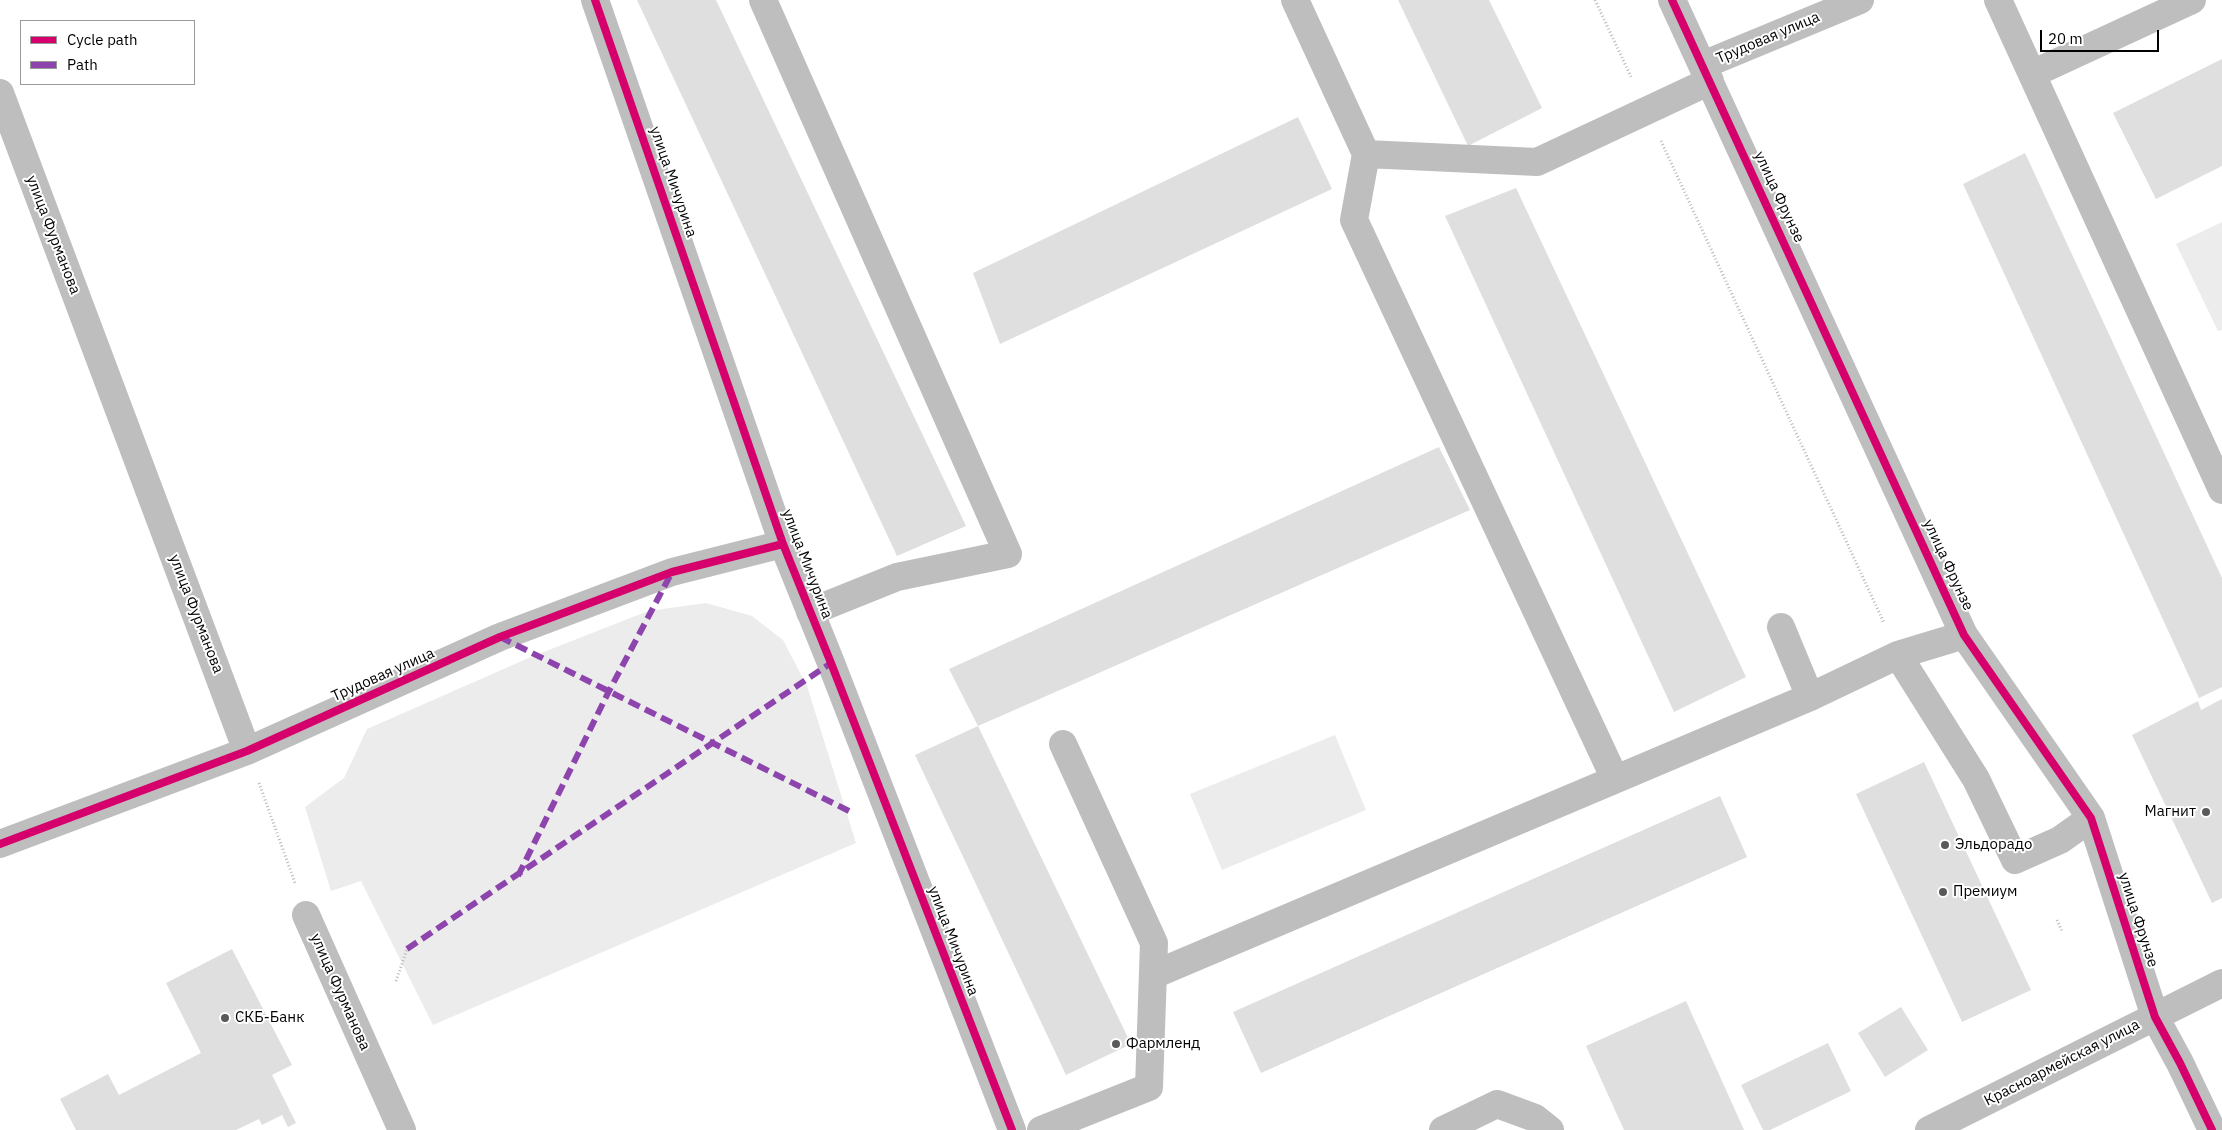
<!DOCTYPE html>
<html>
<head>
<meta charset="utf-8">
<style>
  body { margin:0 }
  #map { position:relative; width:2222px; height:1130px; overflow:hidden; background:#fff; font-family:"IBM Plex Sans",sans-serif }
  canvas { display:block }
  .legend { position:absolute; left:20px; top:20px; width:175px; height:65px; box-sizing:border-box; background:#fff; border:1px solid #999; margin:0; padding:6px 9px; list-style:none; font-size:15px; color:#000 }
  .legend li { display:flex; align-items:center; gap:10px; height:25px }
  .legend b { width:25px; border:1px solid #999 }
  .scale { position:absolute; left:2040px; top:30px; width:119px; height:22px; box-sizing:border-box; border:2px solid #000; border-top:0; padding-left:6px; font-size:15px; line-height:18px; white-space:nowrap; color:#000; -webkit-text-stroke:4px #fff; paint-order:stroke }
</style>
</head>
<body>
<div id="map">
<canvas width="2222" height="1130"></canvas>
<ul class="legend">
<li><b style="height:6px;background:#d6006c"></b>Cycle path</li>
<li><b style="height:6px;background:#8e44ad"></b>Path</li>
</ul>
<div class="scale">20 m</div>
</div>
<script>
const context = document.querySelector('canvas').getContext('2d');
context.lineJoin = 'round';
function fill(path, color) {
  context.fillStyle = color;
  context.fill(path, 'evenodd');
}
function poly(rows) {
  const path = new Path2D();
  for (const r of rows) {
    path.moveTo(r[0], r[1]);
    for (let i = 2; i < r.length; i += 2) path.lineTo(r[i], r[i + 1]);
  }
  return path;
}
function stroke(path, color, width, dash) {
  context.strokeStyle = color;
  context.lineWidth = width;
  context.lineCap = dash ? 'butt' : 'round';
  context.setLineDash(dash || []);
  context.stroke(path);
}
function drawText(font, color, halo, rows, align = 'center') {
  context.font = font + ' "IBM Plex Sans",sans-serif';
  context.lineWidth = 4;
  context.setLineDash([]);
  context.textBaseline = 'middle';
  context.strokeStyle = halo;
  context.fillStyle = color;
  for (const [text, x, y, turn = 0] of rows) {
    context.save();
    context.translate(x, y);
    context.rotate((+turn || 0) * Math.PI / 180);
    context.textAlign = isNaN(turn) ? turn : align;
    if (halo) context.strokeText(text, 0, 0);
    context.fillText(text, 0, 0);
    context.restore();
  }
}
const green = poly([
  [2222,222,2222,330,2218,331,2176,244],
  [706,603,752,616,783,640,807,686,856,843,433,1025,361,881,331,891,305,807,344,778,367,729,531,657,648,611],
  [1335,735,1366,810,1222,870,1190,794]
]);
const building = poly([
  [637,0,716,0,966,526,897,556],
  [1398,0,1489,0,1542,108,1468,146],
  [2222,59,2222,166,2156,199,2113,113],
  [1298,117,1332,189,1000,344,973,273],
  [2025,153,2222,578,2222,687,2199,698,1963,184],
  [1516,188,1746,677,1674,712,1445,216],
  [1439,447,1470,510,978,726,949,669],
  [2222,699,2222,898,2212,903,2132,735,2198,701,2201,710],
  [978,726,1131,1044,1066,1075,915,755],
  [1924,762,2031,990,1962,1022,1856,794],
  [1720,796,1747,857,1261,1073,1233,1012],
  [232,949,292,1065,272,1075,296,1123,288,1127,282,1115,262,1125,259,1119,236,1130,76,1130,60,1099,108,1074,119,1095,201,1053,166,983],
  [1686,1001,1744,1130,1624,1130,1586,1046],
  [1901,1007,1928,1050,1885,1077,1858,1033],
  [1828,1043,1851,1091,1770,1130,1763,1130,1741,1085]
]);
const path = poly([
  [1595,0,1632,79],
  [1661,141,1884,623],
  [259,783,295,883],
  [2057,920,2062,931],
  [396,981,407,949]
]);
const minor = poly([
  [595,0,783,544,831,663,1012,1130],
  [763,0,1008,554,897,577,810,612],
  [1295,0,1366,154,1354,220,1615,779],
  [1672,0,1964,635,2091,818,2155,1017,2180,1063,2212,1130],
  [1998,0,2222,490],
  [1703,65,1860,0],
  [2032,74,2192,0],
  [0,93,247,751],
  [1366,154,1537,162,1710,81],
  [1781,627,1810,697],
  [1898,655,1976,779,2015,860,2060,840,2091,818],
  [0,844,247,751,500,637,672,572,783,544],
  [306,915,402,1130],
  [1153,975,1810,697,1898,655,1964,635],
  [1041,1130,1149,1087,1154,943,1063,744],
  [1443,1130,1497,1104,1535,1118,1550,1130],
  [1929,1130,2222,983]
]);
const quiet = poly([
  [500,637,853,813],
  [518,876,608,693,672,572],
  [407,949,831,663]
]);
const cycleway = poly([
  [595,0,783,544,831,663,1012,1130],
  [1672,0,1964,635,2091,818,2155,1017,2180,1063,2212,1130],
  [0,844,247,751,500,637,672,572,783,544]
]);
const markers = [
  [2206,812,5,"#595959"],
  [1945,845,5,"#595959"],
  [1943,892,5,"#595959"],
  [225,1018,5,"#595959"],
  [1116,1044,5,"#595959"]
];
const streetNames = [
  ["Трудовая улица",1768,38,-23],
  ["улица Мичурина",673,182,71],
  ["улица Фрунзе",1779,197,65],
  ["улица Фурманова",53,235,69],
  ["улица Мичурина",807,564,69],
  ["улица Фрунзе",1948,565,65],
  ["улица Фурманова",196,614,69],
  ["Трудовая улица",383,675,-24],
  ["улица Фрунзе",2138,920,72],
  ["улица Мичурина",953,941,69],
  ["улица Фурманова",340,992,66],
  ["Красноармейская улица",2062,1063,-27]
];
const poiNames = [
  ["Магнит",2196,812,"right"],
  ["Эльдорадо",1955,845],
  ["Премиум",1953,892],
  ["СКБ-Банк",235,1018],
  ["Фармленд",1126,1044]
];
fill(green, '#ececec');
fill(building, '#dfdfdf');
stroke(path, '#b9b9b9', 3, [1, 2.5]);
stroke(minor, '#bebebe', 28);
stroke(quiet, '#8e44ad', 6, [12, 6]);
stroke(cycleway, '#d6006c', 8);
for (const [x, y, r, color] of markers) {
  const dot = new Path2D();
  dot.arc(x, y, r, 0, 2 * Math.PI);
  context.fillStyle = color;
  context.fill(dot);
  stroke(dot, '#fff', 2);
}
drawText('15px', '#000', '#fff', streetNames);
drawText('15px', '#000', '#fff', poiNames, 'left');
</script>
</body>
</html>
